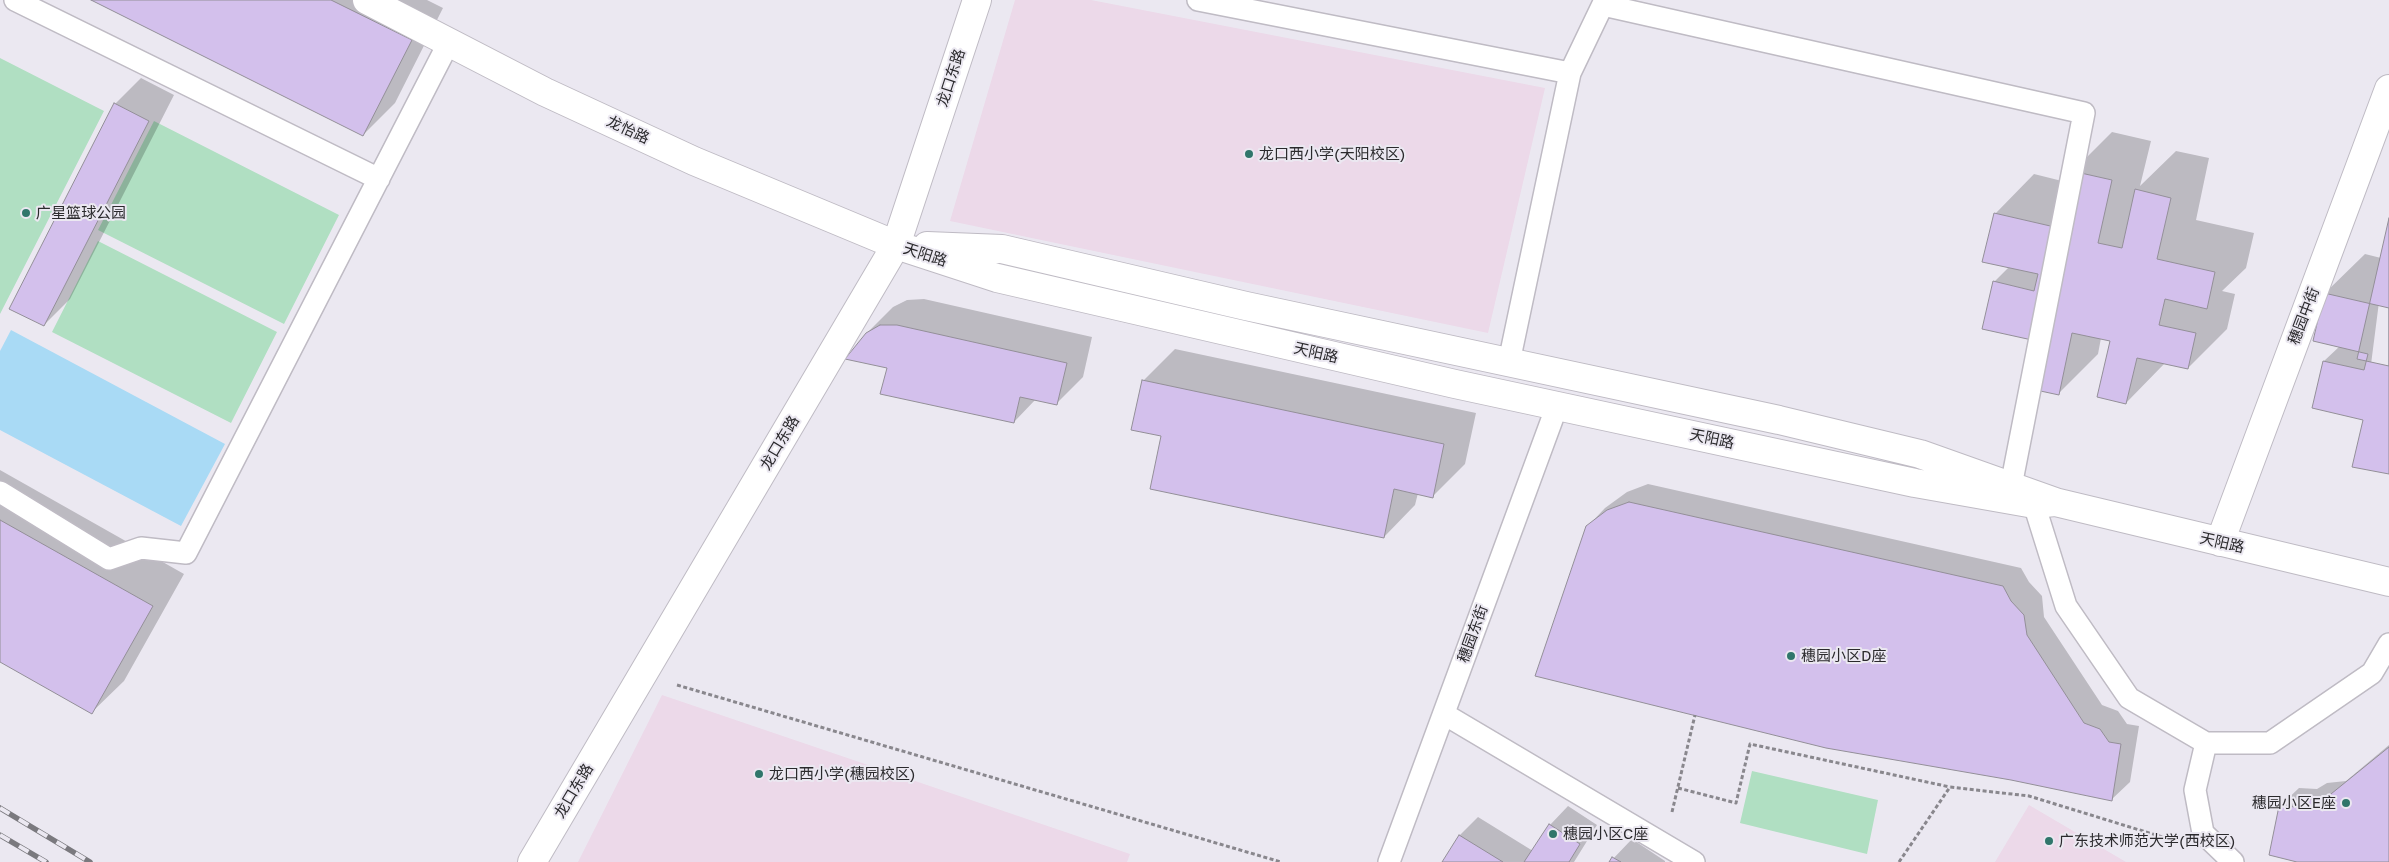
<!DOCTYPE html>
<html>
<head>
<meta charset="utf-8">
<style>
  body { margin:0 }
  canvas { display:block; background:#ebe8f1 }
</style>
</head>
<body>
<canvas width="2389" height="862"></canvas>
<script>
const context = document.querySelector('canvas').getContext('2d');
context.lineJoin = 'round';
function fill(path, color) {
  context.fillStyle = color;
  context.fill(path, 'evenodd');
}
function poly(rows) {
  const path = new Path2D();
  for (const r of rows) {
    path.moveTo(r[0], r[1]);
    for (let i = 2; i < r.length; i += 2) path.lineTo(r[i], r[i + 1]);
  }
  return path;
}
function stroke(path, color, width, dash) {
  context.strokeStyle = color;
  context.lineWidth = width;
  context.lineCap = dash ? 'butt' : 'round';
  context.setLineDash(dash || []);
  context.stroke(path);
}
function drawText(font, color, halo, rows, align = 'center') {
  context.font = font + ' "Golos Text","Noto Sans SC",sans-serif';
  context.lineWidth = 4;
  context.setLineDash([]);
  context.textBaseline = 'middle';
  context.strokeStyle = halo;
  context.fillStyle = color;
  for (const [text, x, y, turn = 0] of rows) {
    context.save();
    context.translate(x, y);
    context.rotate((+turn || 0) * Math.PI / 180);
    context.textAlign = isNaN(turn) ? turn : align;
    if (halo) context.strokeText(text, 0, 0);
    context.fillText(text, 0, 0);
    context.restore();
  }
}
const education = poly([
  [1015,0,1091,0,1545,88,1488,333,950,221],
  [662,695,1130,854,1127,862,578,862],
  [2029,805,2126,862,1995,862]
]);
const green = poly([
  [0,58,104,111,0,314],
  [154,121,339,215,284,324,98,230],
  [98,241,277,332,231,423,52,332],
  [1752,771,1878,800,1867,854,1740,823]
]);
const water = poly([
  [11,330,225,444,181,526,0,430,0,351]
]);
const shadow = poly([
  [95,0,427,0,443,8,395,103,363,135],
  [141,78,174,95,70,299,44,325,115,104],
  [2112,132,2151,141,2140,186,2176,151,2209,158,2196,220,2254,233,2246,268,2222,291,2235,294,2227,329,2188,368,2165,363,2126,403,2111,340,2101,338,2098,354,2058,394,2034,339,1994,282,2009,267,1995,214,2034,174,2070,183,2073,171],
  [2389,224,2364,419,2324,361,2340,346,2325,293,2365,254,2381,258],
  [924,299,1092,337,1083,377,1057,403,1036,399,1014,422,888,367,867,333,893,307,907,300],
  [1175,349,1476,413,1465,464,1433,496,1418,493,1415,505,1384,537,1163,435,1143,381],
  [0,470,184,574,124,681,92,712,0,661],
  [1648,484,2021,568,2029,582,2042,596,2044,617,2102,705,2118,711,2127,724,2139,726,2130,782,2111,800,1587,527,1605,508,1627,492],
  [2389,745,2389,862,2302,862,2280,806,2299,788,2317,789,2327,783,2346,781],
  [1568,806,1597,825,1574,862,1443,862,1460,835,1478,817,1533,851,1550,825],
  [1632,839,1665,861,1665,862,1610,862]
]);
const building = poly([
  [91,0,331,0,412,40,363,136,91,0],
  [114,103,149,121,44,326,9,309,114,103],
  [2072,171,2112,180,2098,243,2122,248,2135,189,2171,198,2157,259,2215,272,2207,309,2165,299,2159,325,2196,333,2188,369,2137,358,2126,404,2097,397,2110,341,2072,333,2059,395,2022,387,2032,340,1982,329,1993,281,2034,291,2038,274,1982,262,1994,213,2059,228,2072,171],
  [2389,218,2389,366,2357,359,2389,218],
  [2324,293,2389,308,2389,474,2352,467,2363,420,2312,408,2323,361,2364,370,2368,354,2313,341,2324,293],
  [880,325,897,325,1067,363,1057,405,1020,397,1014,423,880,394,887,368,845,359,866,333,880,325],
  [1142,380,1444,444,1433,498,1394,489,1384,538,1150,489,1161,436,1131,430,1142,380],
  [1629,502,2003,586,2011,601,2024,615,2027,635,2084,723,2100,729,2109,742,2121,744,2112,801,2011,780,1826,748,1535,676,1586,526,1607,510,1629,502],
  [0,520,153,606,92,714,0,662,0,520],
  [2389,747,2389,862,2297,862,2269,855,2279,806,2297,807,2307,800,2326,798,2389,747],
  [1549,824,1580,844,1569,862,1524,862,1549,824],
  [1459,835,1503,862,1442,862,1459,835],
  [1612,857,1621,862,1609,862,1612,857]
]);
const path = poly([
  [677,685,1281,862],
  [1678,788,1736,803,1750,744,1950,787],
  [1672,812,1695,715],
  [1899,862,1950,787,2029,796,2172,840]
]);
const lane = poly([
  [15,0,379,179],
  [1198,0,1570,73],
  [1603,5,2084,113,2011,486],
  [1509,362,1570,73,1605,0],
  [0,492,109,559,141,548,186,553,449,42],
  [2034,504,2066,606,2129,698,2206,743,2195,790,2203,833,2233,862],
  [1444,714,1694,862],
  [2206,743,2270,743,2372,673,2389,644],
  [1389,862,1557,406]
]);
const secondary = poly([
  [367,0,545,92,694,161,896,245,997,278,1455,384,1915,483,2034,504,2055,502],
  [927,246,1002,249,1246,306,1779,420,1920,454,2055,502,2389,582],
  [2220,542,2389,89],
  [532,862,896,245,977,0]
]);
const rail = poly([
  [0,808,90,862],
  [0,835,46,862]
]);
const markers = [
  [1249,154,5,"#30766b"],
  [26,213,5,"#30766b"],
  [1791,656,5,"#30766b"],
  [759,774,5,"#30766b"],
  [2346,803,5,"#30766b"],
  [1553,834,5,"#30766b"],
  [2049,841,5,"#30766b"]
];
const streetNames = [
  ["龙口东路",951,78,-72],
  ["龙怡路",628,130,25],
  ["天阳路",925,255,18],
  ["穗园中街",2304,316,-69],
  ["天阳路",1316,353,13],
  ["天阳路",1712,439,12],
  ["龙口东路",780,443,-59],
  ["天阳路",2222,543,13],
  ["穗园东街",1473,634,-70],
  ["龙口东路",574,791,-59]
];
const poiNames = [
  ["龙口西小学(天阳校区)",1259,154],
  ["广星篮球公园",36,213],
  ["穗园小区D座",1801,656],
  ["龙口西小学(穗园校区)",769,774],
  ["穗园小区E座",2336,803,"right"],
  ["穗园小区C座",1563,834],
  ["广东技术师范大学(西校区)",2059,841]
];
fill(education, '#ecd9e9');
fill(green, '#b0dfc2');
fill(water, '#a9daf5');
fill(shadow, '#0003');
fill(building, '#d3c0ec');
stroke(building, '#938f98', 1);
stroke(lane, '#bfbbc4', 24);
stroke(secondary, '#bfbbc4', 30);
stroke(path, '#89878d', 3, [4, 2.5]);
stroke(lane, '#fff', 21);
stroke(secondary, '#fff', 28);
stroke(rail, '#7a797e', 5.5);
stroke(rail, '#ebe8f1', 4, [11]);
for (const [x, y, r, color] of markers) {
  const dot = new Path2D();
  dot.arc(x, y, r, 0, 2 * Math.PI);
  context.fillStyle = color;
  context.fill(dot);
  stroke(dot, '#ebe8f1', 2);
}
drawText('15px', '#2b2a2d', '#ebe8f1', streetNames);
drawText('15px', '#2b2a2d', '#ebe8f1', poiNames, 'left');
</script>
</body>
</html>
